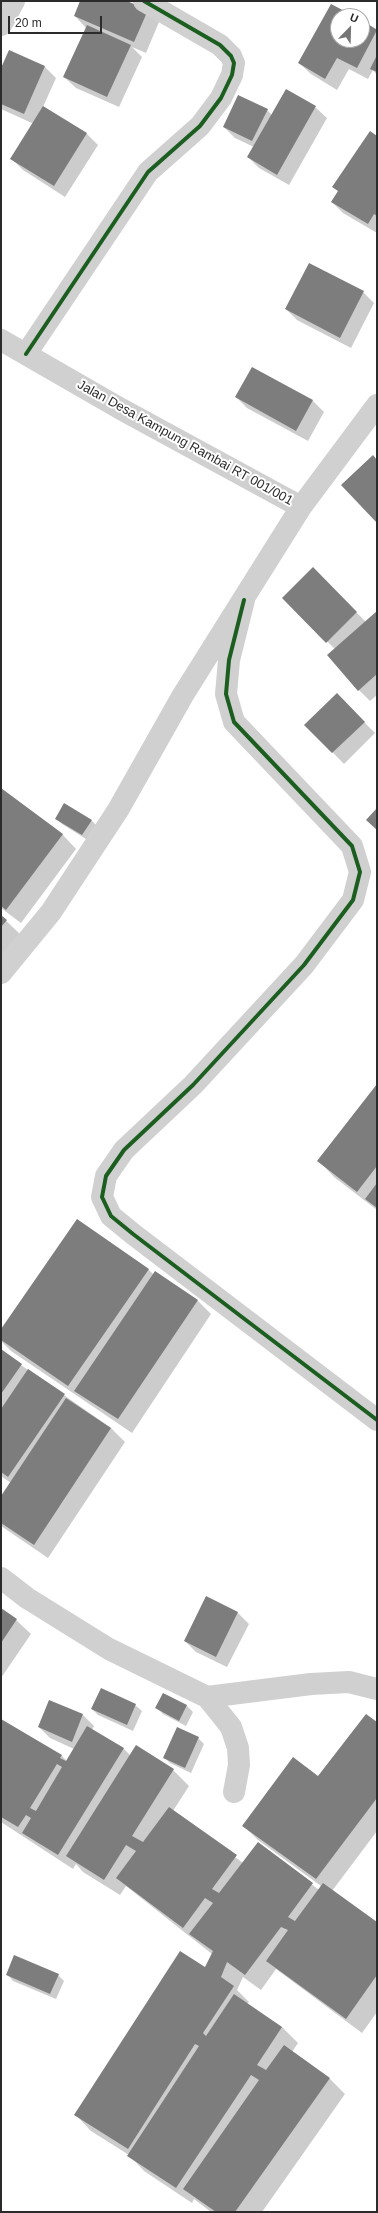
<!DOCTYPE html>
<html>
<head>
<meta charset="utf-8">
<style>
  body { margin:0 }
  #map { position:relative; width:378px; height:2213px; overflow:hidden; background:#fff; font-family:Helvetica,sans-serif }
  canvas { display:block }
  .frame { position:absolute; inset:0; border:2px solid #2b2b2b; pointer-events:none }
  .north { position:absolute; left:330px; top:8px; width:40px; height:40px; box-sizing:border-box; background:#fff; border:1px solid #aaa; border-radius:50%; rotate:23deg; font-size:11px; font-weight:700; line-height:16px; text-align:center; color:#2b2b2b }
  .north::after { content:''; display:block; margin:auto; width:14px; height:18px; background:#757575; clip-path:polygon(50% 0,100% 100%,50% 72%,0 100%) }
  .scale { position:absolute; left:8px; top:16px; width:94px; height:18px; box-sizing:border-box; border:2px solid #2b2b2b; border-top:0; padding-left:5px; font-size:12px; line-height:14px; white-space:nowrap; color:#2b2b2b; -webkit-text-stroke:3px #fff; paint-order:stroke }
</style>
</head>
<body>
<div id="map">
<canvas width="378" height="2213"></canvas>
<div class="frame"></div>
<div class="north">U</div>
<div class="scale">20 m</div>
</div>
<script>
const context = document.querySelector('canvas').getContext('2d');
context.lineJoin = 'round';
function fill(path, color) {
  context.fillStyle = color;
  context.fill(path, 'evenodd');
}
function poly(rows) {
  const path = new Path2D();
  for (const r of rows) {
    path.moveTo(r[0], r[1]);
    for (let i = 2; i < r.length; i += 2) path.lineTo(r[i], r[i + 1]);
  }
  return path;
}
function stroke(path, color, width, dash) {
  context.strokeStyle = color;
  context.lineWidth = width;
  context.lineCap = dash ? 'butt' : 'round';
  context.setLineDash(dash || []);
  context.stroke(path);
}
function drawText(font, color, halo, rows, align = 'center') {
  context.font = font + ' Helvetica,sans-serif';
  context.lineWidth = 4;
  context.setLineDash([]);
  context.textBaseline = 'middle';
  context.strokeStyle = halo;
  context.fillStyle = color;
  for (const [text, x, y, turn = 0] of rows) {
    context.save();
    context.translate(x, y);
    context.rotate((+turn || 0) * Math.PI / 180);
    context.textAlign = isNaN(turn) ? turn : align;
    if (halo) context.strokeText(text, 0, 0);
    context.fillText(text, 0, 0);
    context.restore();
  }
}
const shadow = poly([
  [81,1,124,1,159,22,146,53,132,47,142,57,119,107,76,88,64,77,86,28,75,16],
  [331,5,351,16,338,16,338,40,362,40,362,22,377,29,377,75,373,70,368,79,349,69,337,90,311,74,299,63],
  [10,52,45,67,56,78,43,107,87,134,98,145,65,197,23,170,12,159,34,124,1,109,1,71],
  [315,107,327,118,289,185,259,168,248,157,254,147,235,138,224,127,267,110,272,115],
  [377,137,377,233,343,213,332,202,339,192,334,187],
  [363,292,374,303,351,348,297,320,286,309],
  [252,368,313,401,324,412,308,441,247,408,236,397],
  [313,569,366,622,377,613,377,695,370,701,359,690,335,649,283,598],
  [337,695,375,733,344,764,306,725],
  [1,790,62,834,76,849,21,923,1,908],
  [56,818,92,821,98,827,89,841,62,824],
  [1,916,20,934,1,960],
  [377,1085,377,1210,334,1177,319,1161],
  [148,1269,154,1275,197,1300,211,1314,132,1433,11,1351,1,1341,1,1331],
  [1,1351,111,1428,125,1442,48,1558,1,1526,1,1498,11,1483,1,1476],
  [206,1598,238,1613,249,1624,227,1667,196,1652,185,1641],
  [1,1609,16,1620,31,1634,1,1678],
  [164,1694,187,1706,193,1712,186,1726,163,1714,157,1708],
  [50,1701,83,1715,94,1726,92,1730,123,1748,131,1756,173,1770,189,1786,173,1811,243,1863,258,1843,319,1890,321,1886,258,1840,244,1826,318,1777,377,1723,377,1831,332,1891,377,1923,377,2012,362,2033,276,1969,261,1990,243,1977,237,1990,249,2002,247,2004,282,2027,298,2043,292,2052,329,2078,345,2094,262,2212,211,2212,194,2199,192,2203,144,2171,129,2155,91,2131,76,2115,205,1969,212,1954,126,1886,120,1895,83,1872,76,1864,73,1869,1,1822,1,1720,61,1755,67,1761,74,1749,50,1738,39,1727],
  [135,1705,142,1711,133,1731,98,1715,92,1709],
  [198,1738,204,1744,191,1773,170,1763,164,1757],
  [7,1974,58,1975,64,1981,56,1999,13,1981]
]);
const building = poly([
  [80,1,127,1,148,10,134,42,74,16],
  [331,4,354,16,338,16,338,40,362,40,362,20,377,30,357,68,337,58,325,79,298,63],
  [87,25,131,45,107,97,63,77],
  [9,50,45,66,24,114,1,104,1,68],
  [377,55,377,72,370,69],
  [286,89,316,106,277,175,247,157],
  [238,95,268,109,252,141,223,127],
  [43,106,87,133,54,186,10,159],
  [370,131,377,136,377,216,374,214,368,224,331,202,338,191,332,187],
  [309,263,364,291,340,338,285,309],
  [252,367,313,400,296,431,235,397],
  [373,455,377,460,377,523,341,485],
  [313,567,357,612,326,643,282,598],
  [377,611,377,674,358,691,327,655],
  [337,693,365,722,332,753,304,725],
  [1,788,63,834,6,910,1,906],
  [64,803,92,820,82,835,55,819],
  [377,808,377,830,366,820],
  [1,915,7,920,1,927],
  [377,1084,377,1166,357,1192,317,1161],
  [377,1183,377,1208,365,1199],
  [77,1219,149,1269,68,1386,1,1340,1,1329],
  [155,1271,198,1300,118,1419,74,1391],
  [1,1349,22,1364,1,1394],
  [28,1369,65,1394,8,1477,1,1472,1,1409],
  [66,1398,111,1428,34,1545,1,1523,1,1496],
  [206,1596,238,1612,216,1657,184,1641],
  [1,1608,17,1619,1,1643],
  [101,1688,136,1704,127,1725,91,1709],
  [163,1693,187,1705,179,1721,155,1708],
  [49,1700,83,1714,72,1742,38,1727],
  [366,1714,377,1722,377,1798,316,1879,242,1826,293,1757,318,1776],
  [1,1719,62,1755,60,1758,66,1761,87,1726,124,1748,58,1855,22,1833,31,1818,26,1815,18,1827,1,1817],
  [57,1764,62,1767,36,1811,30,1808],
  [177,1727,199,1737,185,1768,163,1758],
  [136,1745,174,1769,132,1836,143,1842,169,1807,237,1855,212,1889,219,1893,258,1842,313,1883,288,1917,295,1921,323,1883,377,1922,377,1975,346,2019,266,1961,288,1930,281,1927,245,1975,227,1962,221,1977,234,1986,203,2033,206,2036,234,1994,282,2027,257,2065,266,2070,284,2045,330,2078,235,2212,216,2212,183,2189,259,2080,251,2075,176,2188,127,2156,199,2046,195,2044,128,2149,74,2115,180,1951,205,1967,213,1951,189,1934,213,1903,205,1898,183,1928,116,1878,136,1851,126,1845,104,1880,66,1856],
  [14,1955,59,1974,50,1994,6,1975]
]);
const street = poly([
  [1,25,14,1],
  [1,340,121,409,301,507,377,405],
  [26,354,148,172,200,126,221,98,232,75,234,63,231,56,220,45,144,1],
  [244,600,229,660,226,694,234,722,352,846,360,872,353,900,304,965,193,1085,124,1150,106,1176,102,1197,111,1216,133,1234,377,1420],
  [1,973,51,912,118,810,183,695,301,507],
  [1,1578,27,1598,109,1649,207,1697,231,1727,238,1748,239,1765,234,1792],
  [207,1697,311,1684,349,1682,377,1689]
]);
const cycleway = poly([
  [26,354,148,172,200,126,221,98,232,75,234,63,231,56,220,45,144,1],
  [244,600,229,660,226,694,234,722,352,846,360,872,353,900,304,965,193,1085,124,1150,106,1176,102,1197,111,1216,133,1234,377,1420]
]);
const streetNames = [
  ["Jalan Desa Kampung Rambai RT 001/001",185,443,29]
];
fill(shadow, '#0003');
fill(building, '#7d7d7d');
stroke(street, '#d0d0d0', 22);
stroke(cycleway, '#1b5e20', 4);
drawText('13px', '#2b2b2b', '#fff', streetNames);
</script>
</body>
</html>
